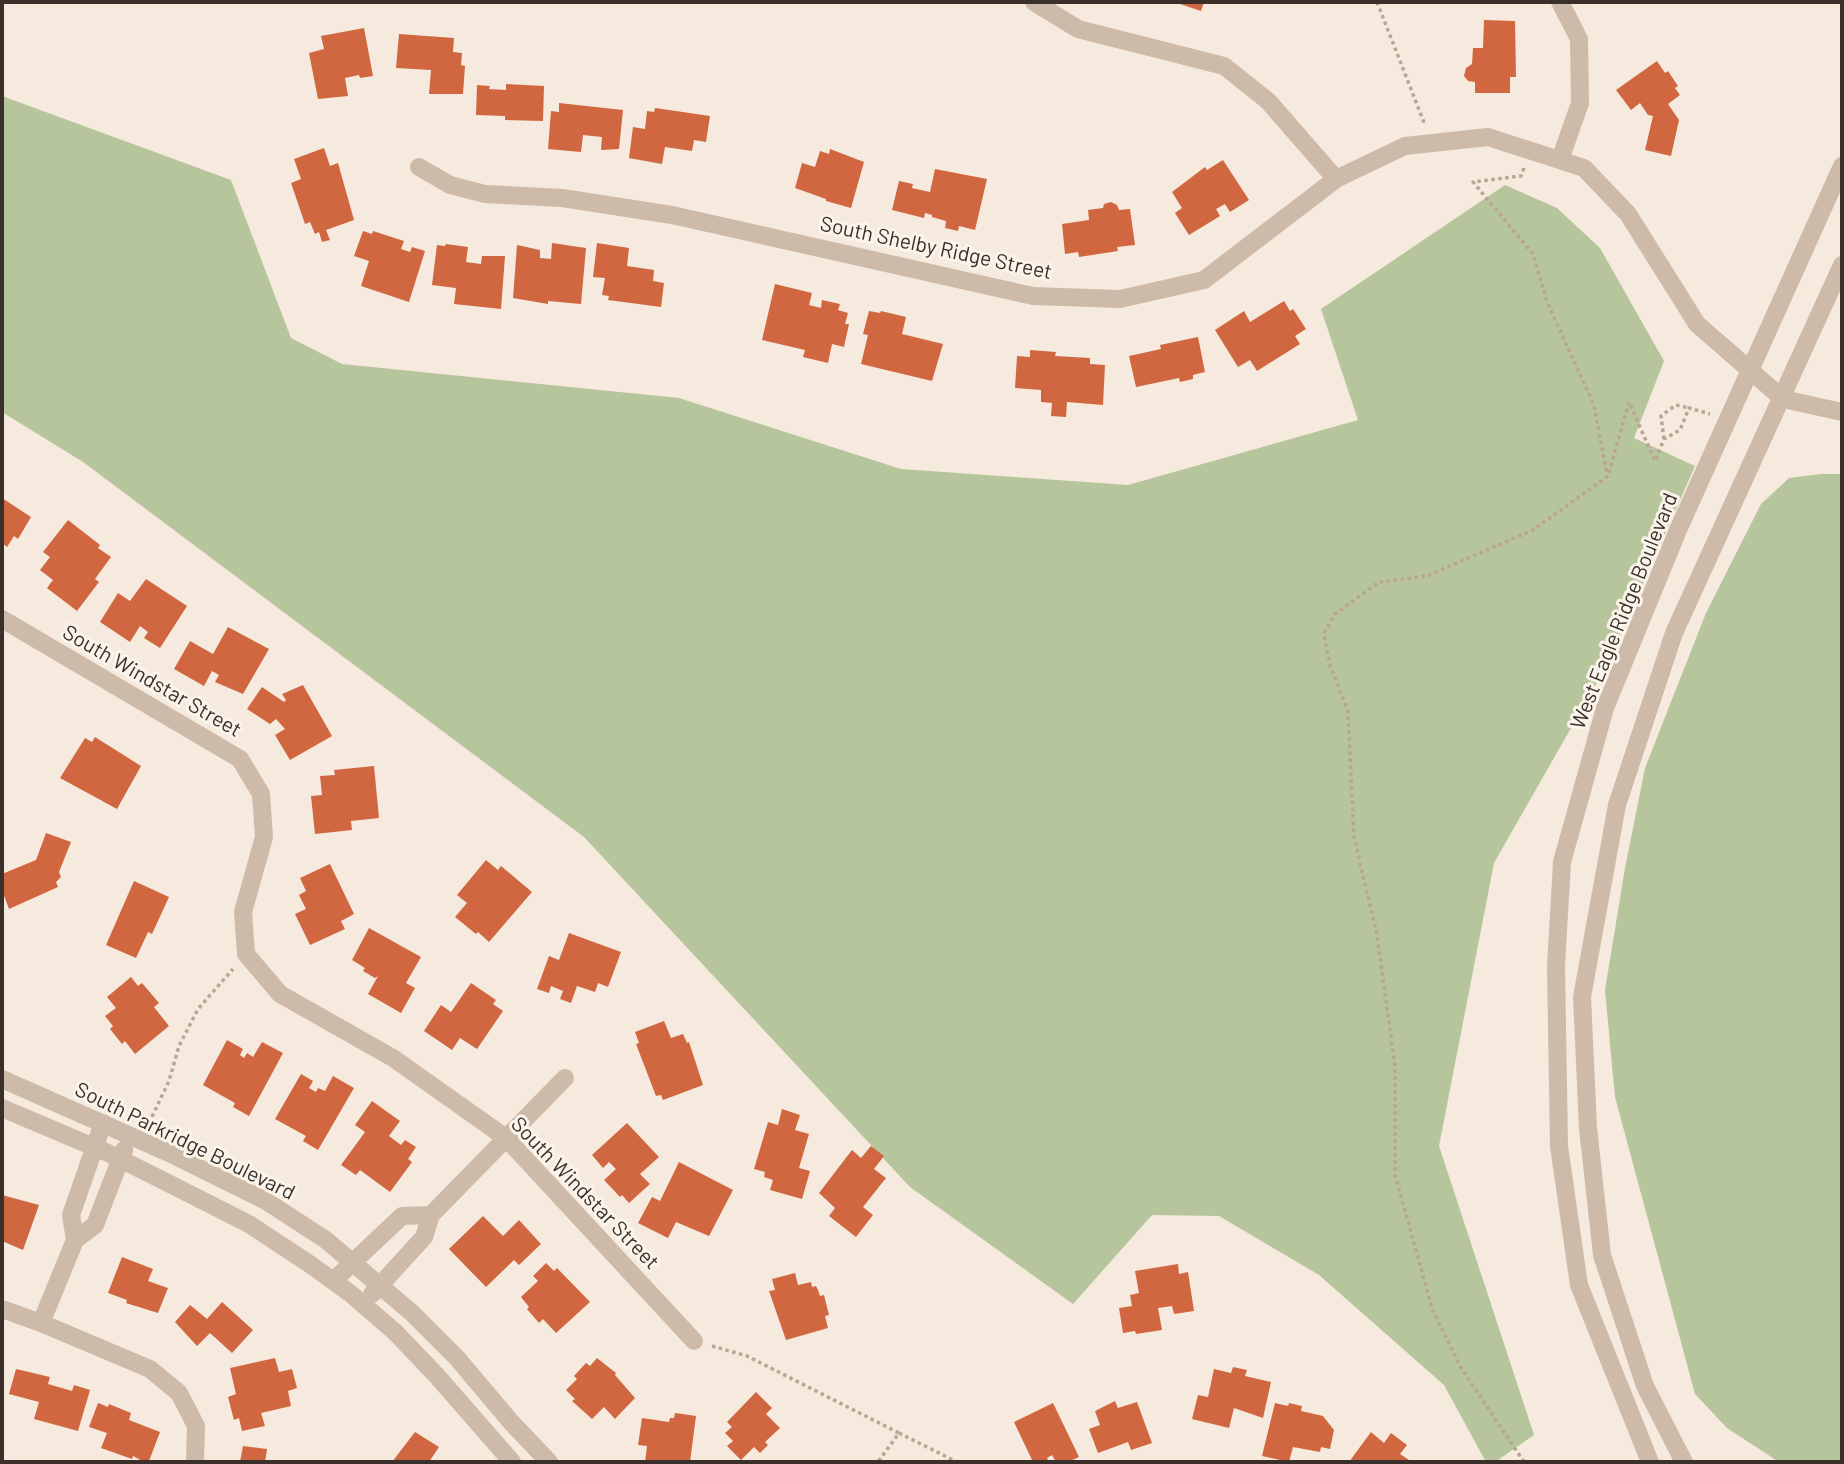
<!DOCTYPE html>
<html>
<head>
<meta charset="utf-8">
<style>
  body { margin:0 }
  #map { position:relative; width:1844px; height:1464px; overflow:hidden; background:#f5eadd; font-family:Barlow,sans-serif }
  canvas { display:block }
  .frame { position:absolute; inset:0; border:4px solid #3a2f29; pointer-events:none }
</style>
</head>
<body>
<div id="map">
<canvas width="1844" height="1464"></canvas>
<div class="frame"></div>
</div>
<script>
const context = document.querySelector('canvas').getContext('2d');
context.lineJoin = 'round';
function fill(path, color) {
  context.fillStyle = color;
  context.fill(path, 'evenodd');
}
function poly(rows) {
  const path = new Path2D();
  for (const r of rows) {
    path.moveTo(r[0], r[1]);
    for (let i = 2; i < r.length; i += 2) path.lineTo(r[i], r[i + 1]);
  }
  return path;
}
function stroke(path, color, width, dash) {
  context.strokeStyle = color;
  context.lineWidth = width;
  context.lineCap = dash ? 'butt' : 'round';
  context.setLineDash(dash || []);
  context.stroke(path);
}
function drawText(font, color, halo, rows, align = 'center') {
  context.font = font + ' Barlow,sans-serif';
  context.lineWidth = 6;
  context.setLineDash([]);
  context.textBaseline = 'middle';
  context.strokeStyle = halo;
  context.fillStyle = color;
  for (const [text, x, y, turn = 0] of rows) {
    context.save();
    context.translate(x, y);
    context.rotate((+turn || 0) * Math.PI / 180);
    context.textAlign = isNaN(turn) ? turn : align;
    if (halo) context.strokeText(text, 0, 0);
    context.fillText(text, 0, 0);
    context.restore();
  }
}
const green = poly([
  [2,96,231,180,291,338,342,364,679,398,901,469,1128,485,1358,420,1321,309,1505,185,1557,208,1600,248,1664,361,1634,438,1695,466,1607,665,1494,863,1439,1146,1534,1435,1495,1462,1486,1462,1444,1385,1319,1275,1219,1216,1152,1215,1073,1304,910,1187,584,837,83,462,2,412],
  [1821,474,1842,474,1842,1462,1779,1462,1727,1428,1695,1394,1615,1097,1605,990,1625,868,1645,768,1706,613,1761,504,1789,478]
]);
const building = poly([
  [1174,2,1204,2,1201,11],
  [1484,20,1515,21,1516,77,1510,77,1510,93,1475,93,1475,82,1468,81,1464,76,1466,68,1472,64,1473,48,1483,48],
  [364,28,373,76,360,78,359,75,345,78,348,96,318,99,309,53,324,49,321,36],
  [399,34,454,38,453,52,462,53,461,65,465,66,463,94,429,94,431,70,396,68],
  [1657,61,1665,73,1668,71,1678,86,1675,88,1680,95,1668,104,1679,120,1671,156,1645,150,1653,116,1648,115,1640,103,1631,110,1616,90],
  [506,84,544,86,543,121,505,120,505,116,476,115,477,85,490,86,489,89,506,90],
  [559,103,623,110,619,149,601,150,602,137,583,135,581,152,548,149,551,111,559,112],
  [655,108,710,116,706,142,694,140,692,151,665,147,662,164,629,158,633,127,645,129,647,111,654,112],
  [324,148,330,166,338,163,354,220,326,230,330,240,322,242,319,232,315,234,310,222,305,224,291,183,301,179,294,159],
  [830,149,864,162,851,208,826,201,826,199,795,188,802,163,815,167,820,151,829,154],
  [1223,160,1249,200,1230,212,1225,204,1216,209,1220,216,1189,235,1175,213,1182,208,1172,192,1205,167,1207,170],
  [935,169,987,179,975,230,959,226,958,231,945,228,946,221,932,217,932,215,925,213,924,218,892,210,899,181,913,184,912,188,930,192],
  [1111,202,1117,205,1119,210,1130,209,1135,245,1117,247,1118,251,1079,257,1078,252,1065,254,1062,224,1089,220,1088,210,1103,208,1104,204],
  [363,231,372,234,373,231,404,241,401,249,410,252,412,247,425,251,409,302,361,286,369,261,354,256],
  [552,243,586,248,581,304,548,301,548,304,513,298,517,245,540,250,540,258,551,259],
  [597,243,629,248,627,266,654,270,653,281,664,283,661,307,608,300,609,296,602,295,605,278,593,277],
  [446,244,468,247,466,262,481,264,482,256,505,256,501,309,454,304,456,288,432,285,437,245,445,246],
  [775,284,812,293,809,305,821,308,822,300,840,304,838,310,848,313,845,324,849,324,844,347,832,344,828,363,803,357,805,350,762,340],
  [1284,301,1290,311,1293,309,1306,329,1295,336,1300,344,1257,371,1250,360,1238,367,1215,330,1244,311,1250,322],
  [869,311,880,313,881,311,906,317,902,334,943,344,932,381,861,364,868,335,863,334],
  [1198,337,1205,372,1193,375,1193,379,1180,382,1179,378,1136,387,1129,356,1161,349,1160,345],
  [1030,350,1056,352,1055,356,1090,358,1090,364,1105,365,1103,405,1067,402,1066,417,1051,416,1052,403,1041,402,1041,390,1015,388,1017,356,1030,357],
  [2,498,31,517,18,539,14,536,7,547,2,543],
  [68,520,100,545,98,548,111,557,95,579,99,582,77,611,47,588,53,580,40,570,50,557,43,552],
  [146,579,187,606,160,648,144,638,148,632,140,626,130,642,100,622,118,593,130,601],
  [228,627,269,649,243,694,215,682,219,675,212,671,204,686,174,669,190,641,213,654],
  [303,685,332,736,290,760,275,735,285,729,276,719,270,724,247,709,262,687,284,702,286,700,282,694],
  [95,737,141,766,117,809,60,778,85,738,92,742],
  [374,766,379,818,351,821,352,830,315,834,311,796,322,795,320,776,335,775,334,770],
  [46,833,71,842,59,872,61,877,56,882,58,887,9,909,2,890,2,874,36,860],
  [486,860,498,870,501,866,532,892,489,942,478,932,476,934,455,917,467,903,457,895],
  [330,864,354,914,341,921,345,929,310,945,295,914,306,909,299,895,306,891,300,878],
  [134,881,169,897,152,934,148,932,136,958,106,945],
  [369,928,421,957,406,983,415,988,401,1013,368,994,378,976,375,978,363,971,365,968,352,960],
  [569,933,621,952,608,987,598,983,595,992,577,986,571,1003,560,999,563,991,551,986,549,993,537,989,549,956,559,960],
  [131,977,138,986,142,983,159,1003,154,1007,169,1026,135,1054,125,1041,122,1044,110,1029,113,1026,105,1016,116,1008,107,997],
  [471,983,496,1000,493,1004,503,1011,477,1049,460,1038,452,1050,424,1031,441,1005,451,1012],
  [664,1021,671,1038,683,1034,687,1043,689,1042,703,1085,663,1100,661,1095,656,1096,636,1044,639,1043,635,1032],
  [227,1040,243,1049,240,1055,244,1058,247,1053,253,1057,262,1042,283,1053,249,1116,233,1107,235,1103,203,1085],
  [301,1074,313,1081,309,1088,316,1092,318,1088,325,1091,333,1076,354,1088,318,1150,303,1141,306,1136,275,1119],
  [372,1101,400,1121,389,1136,401,1145,405,1140,416,1147,408,1159,412,1162,390,1192,360,1170,356,1175,341,1165,365,1132,355,1125],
  [782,1109,800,1115,795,1130,809,1134,799,1168,810,1171,802,1199,770,1190,773,1180,764,1177,765,1172,754,1169,768,1122,778,1125],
  [627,1123,659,1157,640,1174,650,1184,629,1203,622,1195,620,1197,604,1180,616,1169,609,1162,603,1168,592,1155],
  [871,1146,884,1156,874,1169,886,1178,863,1207,873,1215,856,1237,829,1216,835,1208,819,1193,852,1150,861,1158],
  [679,1162,733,1190,709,1236,676,1222,668,1238,638,1223,652,1197,660,1201],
  [2,1195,39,1205,23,1250,2,1241],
  [483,1216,503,1236,519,1220,541,1244,519,1265,514,1260,486,1287,449,1249],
  [122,1257,153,1269,148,1281,168,1288,158,1313,126,1303,127,1300,108,1293],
  [546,1263,554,1271,557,1268,590,1302,556,1333,543,1319,539,1323,527,1309,529,1307,521,1297,538,1281,533,1276],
  [1178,1264,1179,1274,1188,1272,1194,1311,1174,1314,1172,1306,1158,1308,1162,1330,1136,1334,1135,1331,1123,1333,1119,1308,1132,1306,1130,1295,1139,1293,1135,1271],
  [795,1273,798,1285,811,1282,812,1287,816,1286,818,1290,820,1296,824,1295,829,1315,825,1316,828,1328,786,1340,769,1291,775,1290,772,1279],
  [222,1302,253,1330,232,1353,210,1333,197,1346,175,1322,190,1305,207,1319],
  [275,1358,279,1372,292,1369,297,1388,288,1391,291,1406,261,1413,265,1426,242,1431,239,1418,234,1420,228,1397,236,1394,230,1368],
  [597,1358,616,1373,615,1375,635,1398,615,1419,604,1407,592,1419,572,1401,575,1399,566,1390,577,1379,574,1376,586,1363,590,1366],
  [1233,1367,1247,1370,1245,1376,1271,1382,1263,1418,1234,1408,1229,1428,1192,1419,1198,1395,1208,1397,1214,1369,1231,1373],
  [16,1369,50,1377,48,1384,72,1391,74,1385,90,1390,78,1431,34,1419,39,1402,9,1394],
  [756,1392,772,1408,766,1414,780,1428,765,1442,768,1445,760,1453,754,1447,741,1460,727,1446,733,1441,725,1433,732,1427,727,1422],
  [1115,1401,1118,1408,1137,1402,1152,1443,1131,1450,1128,1442,1098,1453,1089,1429,1100,1425,1095,1411],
  [98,1403,108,1407,109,1404,131,1413,129,1420,160,1432,149,1461,146,1460,144,1462,133,1456,132,1459,101,1448,107,1433,89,1427],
  [1053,1403,1079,1457,1068,1462,1056,1462,1052,1455,1047,1458,1049,1462,1033,1462,1014,1422],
  [1275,1403,1288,1406,1289,1403,1302,1406,1301,1411,1323,1416,1334,1430,1330,1449,1321,1447,1320,1452,1293,1447,1289,1462,1262,1456],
  [675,1413,696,1416,690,1462,645,1462,647,1446,638,1445,642,1418,669,1422,670,1418,674,1418],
  [415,1432,439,1447,429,1462,392,1462],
  [1371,1432,1384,1443,1391,1433,1407,1445,1400,1454,1412,1462,1349,1462],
  [243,1446,267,1449,265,1462,240,1462]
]);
const path = poly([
  [1377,2,1425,125],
  [1524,168,1521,176,1473,182,1533,254,1547,302,1594,405,1607,474],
  [1664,439,1661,416,1676,405,1689,408],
  [149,1123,169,1081,179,1046,198,1009,233,969],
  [712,1346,747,1356,899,1433,878,1462],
  [899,1433,957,1462],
  [1524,1462,1461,1368,1433,1311,1395,1175,1395,1066,1377,935,1354,837,1348,711,1329,663,1324,633,1335,614,1379,582,1427,576,1533,530,1608,476,1629,402,1655,461,1664,439,1680,430,1689,408,1710,414]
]);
const minor = poly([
  [1034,2,1078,29,1224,66,1268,101,1336,179],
  [1560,160,1580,103,1579,39,1560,2],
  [419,167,450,185,485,194,562,198,672,215,1033,296,1120,299,1204,280,1336,179,1405,146,1488,137,1584,168,1628,214,1697,324,1783,399,1842,412],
  [2,619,240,759,261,794,264,837,243,912,246,954,280,994,393,1058,506,1138,694,1341],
  [2,1079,169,1153,266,1201,326,1240,412,1313,457,1358,511,1422,549,1462],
  [2,1108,108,1153,160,1179,249,1224,311,1265,351,1294,395,1332,437,1376,512,1462],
  [75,1240,41,1323,150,1369,179,1393,196,1426,195,1462],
  [75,1240,71,1215,103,1123],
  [75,1240,95,1225,124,1150],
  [333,1281,402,1216,431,1215],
  [372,1294,424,1237,431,1215,565,1078],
  [2,1309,41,1323],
  [1650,1462,1579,1285,1559,1146,1556,966,1562,862,1605,708,1678,530,1842,166],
  [1684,1462,1645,1386,1602,1255,1588,1128,1582,997,1617,805,1674,633,1842,265]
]);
const streetNames = [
  ["South Shelby Ridge Street",936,248,12],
  ["West Eagle Ridge Boulevard",1624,611,-68],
  ["South Windstar Street",152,681,30],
  ["South Parkridge Boulevard",185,1141,26],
  ["South Windstar Street",585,1193,46]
];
fill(green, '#b6c59b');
fill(building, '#d06740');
stroke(path, '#baa492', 3.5, [3.5, 3.5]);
stroke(minor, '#cebaa8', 18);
drawText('21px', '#3a2f29', '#fbf4ea', streetNames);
</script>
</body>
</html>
